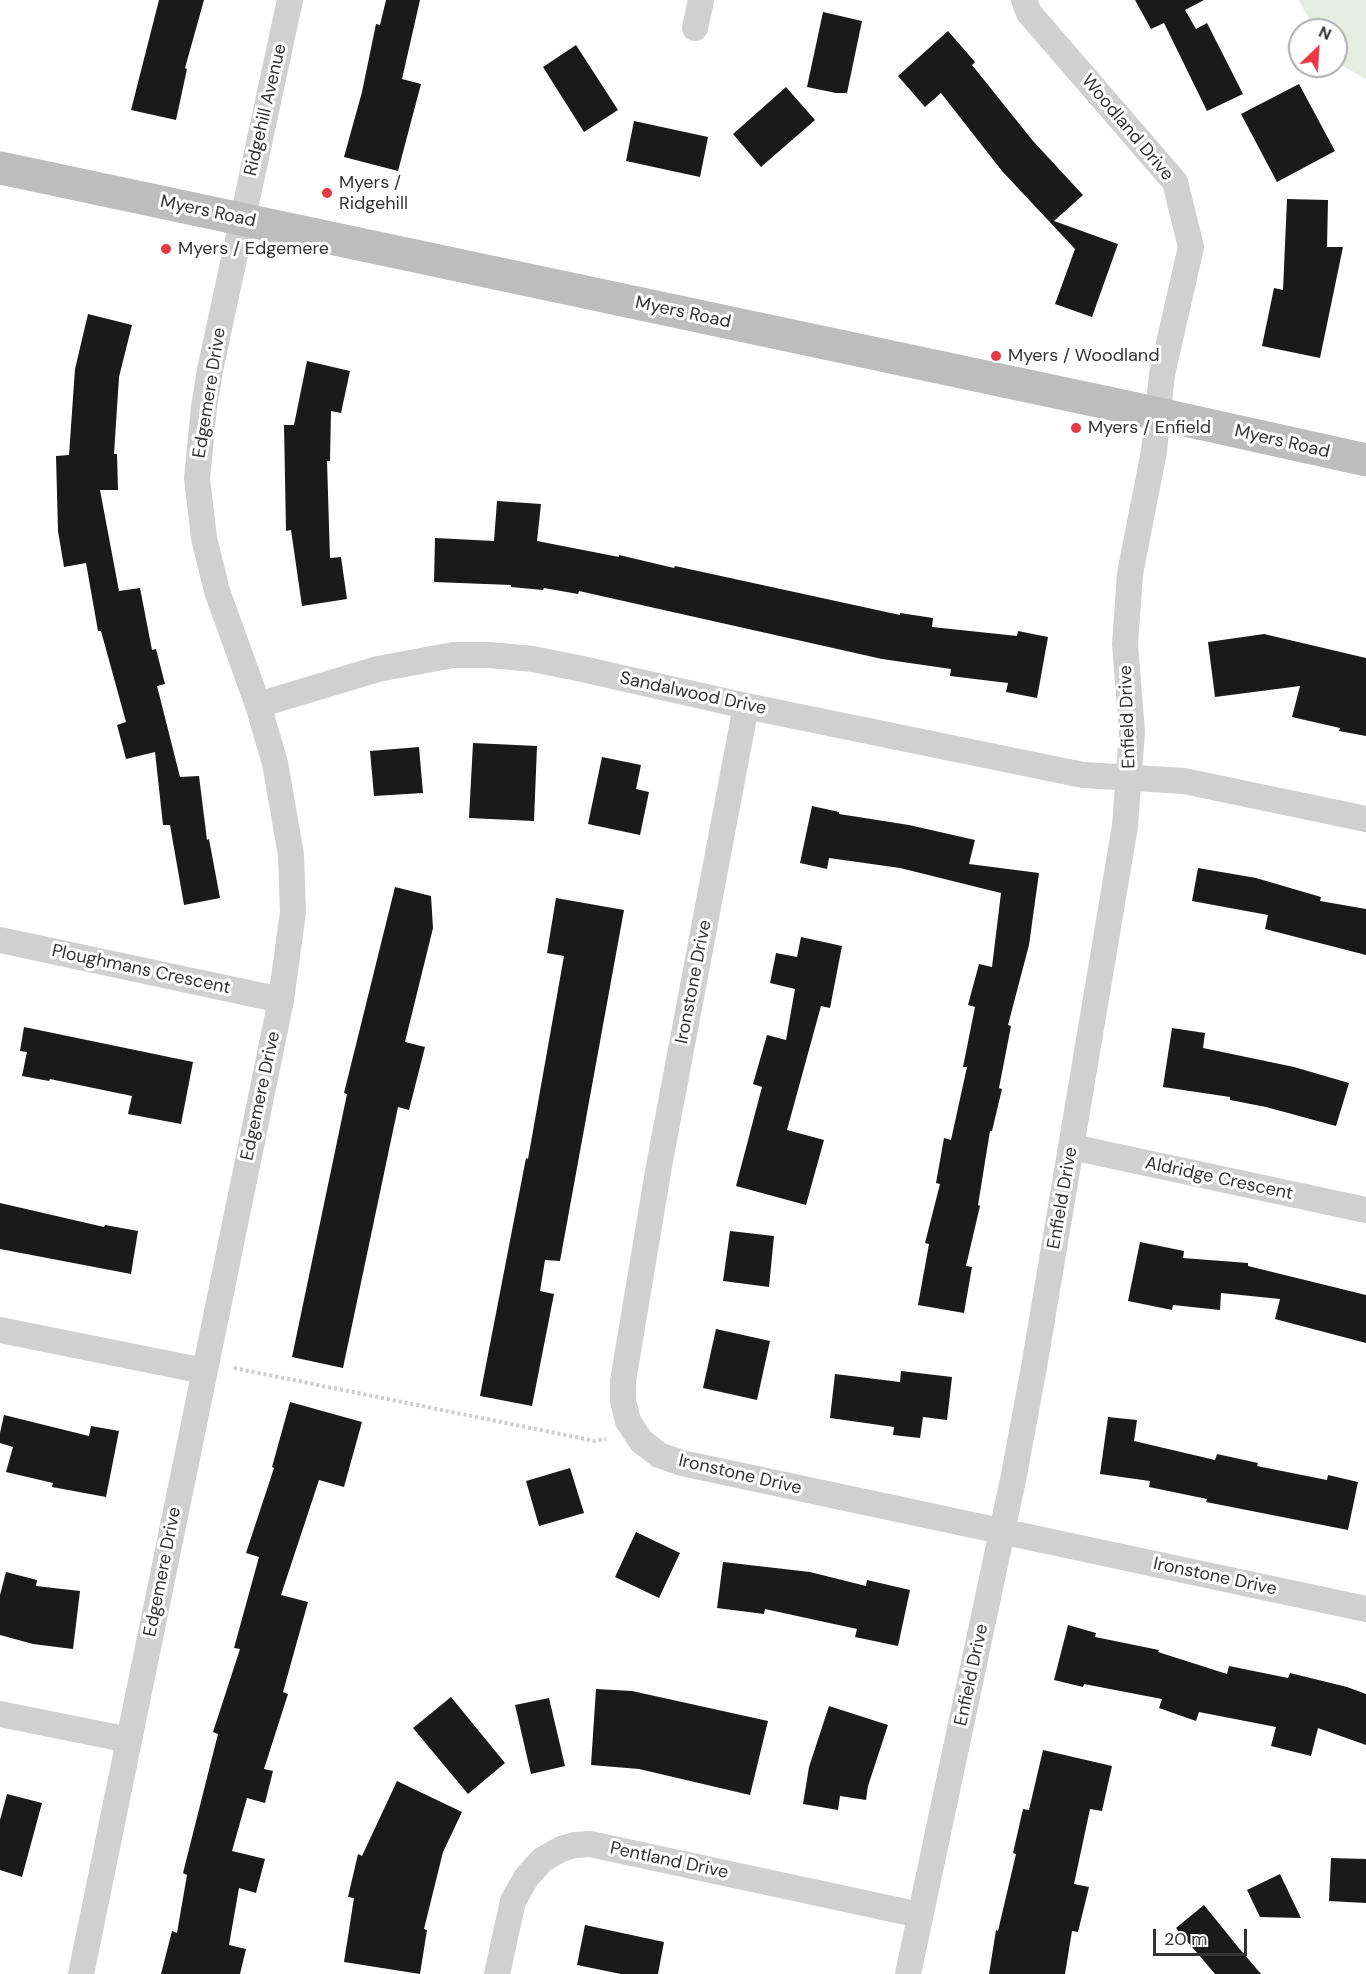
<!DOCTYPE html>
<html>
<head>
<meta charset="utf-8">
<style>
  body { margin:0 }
  #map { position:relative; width:1366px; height:1974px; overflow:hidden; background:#fff; font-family:"DM Sans",sans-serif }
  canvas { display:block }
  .north { position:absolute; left:1288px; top:18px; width:60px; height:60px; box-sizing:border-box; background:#fff; border:2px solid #adadad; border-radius:50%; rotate:25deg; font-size:16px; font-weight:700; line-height:24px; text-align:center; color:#333 }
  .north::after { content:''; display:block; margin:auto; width:21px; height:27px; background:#e63946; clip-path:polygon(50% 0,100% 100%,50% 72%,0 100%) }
  .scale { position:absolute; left:1153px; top:1929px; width:94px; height:27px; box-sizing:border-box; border:3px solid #333; border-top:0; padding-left:8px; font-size:18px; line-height:21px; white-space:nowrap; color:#333; -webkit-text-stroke:4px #fff; paint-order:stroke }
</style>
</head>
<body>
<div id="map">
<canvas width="1366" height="1974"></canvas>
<div class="north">N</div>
<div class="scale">20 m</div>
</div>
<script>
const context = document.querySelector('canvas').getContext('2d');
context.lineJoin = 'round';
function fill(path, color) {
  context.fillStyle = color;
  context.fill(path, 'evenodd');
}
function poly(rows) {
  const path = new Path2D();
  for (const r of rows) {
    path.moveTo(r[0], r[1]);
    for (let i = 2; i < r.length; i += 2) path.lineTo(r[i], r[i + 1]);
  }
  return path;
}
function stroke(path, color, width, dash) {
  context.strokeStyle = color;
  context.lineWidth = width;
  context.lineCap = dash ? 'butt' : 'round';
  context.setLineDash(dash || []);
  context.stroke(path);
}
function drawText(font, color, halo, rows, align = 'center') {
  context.font = font + ' "DM Sans",sans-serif';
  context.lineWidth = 6;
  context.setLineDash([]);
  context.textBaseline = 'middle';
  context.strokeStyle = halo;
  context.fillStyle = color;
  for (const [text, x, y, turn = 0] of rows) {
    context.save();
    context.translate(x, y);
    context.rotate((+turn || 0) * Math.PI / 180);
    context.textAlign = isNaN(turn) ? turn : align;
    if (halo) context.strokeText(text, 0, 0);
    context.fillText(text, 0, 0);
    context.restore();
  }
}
const green = poly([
  [1298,0,1366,0,1366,79,1336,62,1336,30,1316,30]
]);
const building = poly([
  [159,0,204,0,185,68,187,69,176,120,131,110],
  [386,0,420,0,402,79,421,84,398,171,344,157,362,92,376,24,380,25],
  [1135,0,1204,0,1185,10,1196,29,1207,23,1243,94,1207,111,1164,23,1151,29],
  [823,12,862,21,847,93,836,93,807,87],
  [948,31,975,62,972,65,1033,141,1083,195,1054,221,1118,244,1092,317,1055,304,1075,249,1002,171,941,93,925,107,898,76],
  [576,45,618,110,584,132,543,67],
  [1299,84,1335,151,1277,182,1241,114],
  [786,87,815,120,761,167,733,134],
  [634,121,708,137,700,177,626,161],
  [1287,199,1328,200,1327,247,1343,247,1320,358,1262,346,1274,288,1283,290],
  [88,314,132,325,119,377,114,454,117,454,118,490,100,490,119,591,140,588,152,650,156,649,165,684,157,686,180,777,199,776,207,840,209,839,220,898,184,905,170,825,163,825,155,752,126,759,117,725,126,722,101,631,98,631,86,563,64,567,58,531,56,456,69,455,75,369],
  [307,361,350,371,341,413,331,411,330,461,327,461,330,558,341,557,347,599,302,606,291,530,286,531,284,425,294,425],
  [497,501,541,504,537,541,619,557,619,555,674,568,675,566,900,615,900,613,933,618,932,627,1017,636,1018,631,1048,637,1037,698,1006,692,1008,683,950,676,951,669,882,659,579,591,578,594,544,588,543,590,511,587,511,585,434,582,435,538,494,541],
  [1264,634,1366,658,1366,736,1339,731,1340,728,1292,717,1300,686,1215,697,1208,642],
  [473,743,537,746,534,821,469,818],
  [419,747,423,793,374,796,370,751],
  [602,757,641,765,636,789,649,792,640,835,588,824],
  [812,806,839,812,839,814,909,825,975,840,969,864,1039,873,1029,945,1008,1025,1011,1026,999,1088,1002,1089,992,1131,990,1131,978,1205,980,1206,966,1266,972,1267,964,1313,918,1305,929,1244,925,1243,940,1184,936,1183,944,1138,951,1140,967,1067,963,1067,975,1007,968,1005,979,964,992,967,1001,893,900,868,829,858,827,869,800,863],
  [1198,868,1256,878,1321,897,1320,901,1366,909,1366,955,1265,929,1268,915,1192,901],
  [395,887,431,896,433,928,405,1042,425,1047,409,1110,398,1107,343,1368,292,1357,347,1094,344,1093],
  [556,898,624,910,560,1261,545,1260,540,1291,554,1294,532,1406,480,1396,526,1158,528,1159,564,956,547,953],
  [801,937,842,946,830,1008,821,1006,787,1130,824,1140,806,1205,736,1186,762,1087,753,1084,767,1035,786,1040,795,989,770,983,776,953,797,957],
  [24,1027,193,1062,181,1124,128,1114,132,1096,50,1079,49,1081,22,1076,27,1052,20,1051],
  [1172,1028,1205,1033,1203,1048,1294,1067,1349,1083,1336,1126,1266,1107,1230,1100,1230,1097,1163,1087],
  [0,1203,104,1227,105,1225,138,1231,131,1274,0,1249],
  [730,1231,774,1236,769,1287,723,1281],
  [1140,1242,1184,1251,1183,1258,1248,1263,1248,1266,1366,1295,1366,1343,1275,1319,1280,1299,1221,1293,1220,1310,1173,1305,1172,1310,1128,1301],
  [716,1329,770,1341,757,1400,703,1388],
  [901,1371,952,1377,947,1420,923,1417,920,1438,893,1435,894,1427,830,1418,835,1374,900,1382],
  [290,1402,362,1422,344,1487,319,1480,281,1595,308,1602,283,1692,288,1694,264,1769,273,1771,265,1803,247,1798,232,1851,265,1859,256,1893,239,1888,229,1945,246,1949,240,1974,161,1974,172,1931,177,1933,187,1875,183,1873,218,1734,213,1732,240,1649,234,1648,259,1557,246,1553,274,1468,272,1467],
  [4,1415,89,1436,91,1426,119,1431,106,1497,52,1487,53,1483,6,1472,13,1447,0,1443,0,1433],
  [1108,1417,1137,1420,1134,1441,1215,1460,1217,1454,1258,1463,1257,1466,1327,1480,1328,1475,1358,1482,1348,1530,1206,1502,1207,1499,1149,1487,1150,1481,1100,1474],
  [570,1468,584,1513,539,1526,526,1481],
  [636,1532,680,1553,659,1598,615,1577],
  [723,1562,810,1572,866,1586,867,1580,910,1590,898,1646,855,1637,857,1629,765,1609,764,1614,717,1608],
  [6,1572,37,1580,36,1586,80,1591,73,1649,33,1644,0,1635,0,1595],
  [1068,1625,1096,1633,1095,1637,1159,1650,1158,1652,1227,1674,1229,1666,1288,1678,1290,1673,1347,1687,1366,1694,1366,1745,1318,1728,1311,1756,1271,1746,1276,1727,1199,1712,1196,1721,1159,1708,1162,1699,1084,1684,1083,1687,1054,1680],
  [596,1689,632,1691,768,1721,750,1795,639,1769,591,1765],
  [451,1697,505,1763,468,1794,413,1728],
  [549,1698,565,1766,531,1774,515,1705],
  [829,1706,888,1725,868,1786,866,1800,840,1796,838,1810,803,1804,809,1767],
  [1043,1750,1112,1766,1102,1811,1090,1809,1074,1884,1089,1887,1078,1932,1072,1931,1065,1974,989,1974,996,1930,998,1931,1016,1854,1013,1853,1023,1809,1029,1810],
  [397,1781,462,1812,443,1852,424,1929,427,1930,420,1974,344,1962,354,1898,348,1897,358,1854,362,1856],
  [7,1794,42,1803,22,1877,0,1870,0,1820],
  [1331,1858,1366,1859,1366,1903,1329,1901],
  [1280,1874,1301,1918,1260,1917,1247,1890],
  [1204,1905,1238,1947,1261,1974,1215,1974,1176,1928],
  [585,1925,664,1942,658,1974,621,1974,577,1965]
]);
const path = poly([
  [234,1368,595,1441,606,1439]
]);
const minor = poly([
  [695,28,701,0],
  [258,705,378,669,453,655,490,655,533,659,582,669,746,706,1083,775,1184,781,1366,819],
  [746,706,659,1166,623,1381,623,1401,628,1421,641,1441,659,1455,682,1463,1366,1609],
  [0,940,281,1000],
  [1072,1147,1366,1210],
  [0,1330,204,1371],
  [0,1714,129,1740],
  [81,1974,281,1000,293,912,291,855,275,763,258,705,217,591,204,538,197,478,204,407,210,370,290,0],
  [497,1974,513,1901,526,1878,542,1860,561,1849,575,1845,590,1844,920,1915],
  [908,1974,1014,1475,1034,1367,1125,826,1132,732,1125,644,1130,574,1154,451,1162,374,1191,247,1175,182,1029,13,1024,0]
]);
const secondary = poly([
  [0,168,1122,406,1366,460]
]);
const markers = [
  [327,193,6,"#e63946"],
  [166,249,6,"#e63946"],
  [996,356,6,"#e63946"],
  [1076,428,6,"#e63946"]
];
const streetNames = [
  ["Ridgehill Avenue",266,110,-77],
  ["Woodland Drive",1127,128,50],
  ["Myers Road",208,212,12],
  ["Myers Road",683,313,12],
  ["Edgemere Drive",210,393,-81],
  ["Myers Road",1282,442,13],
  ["Sandalwood Drive",693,694,12],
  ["Enfield Drive",1128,717,-92],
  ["Ploughmans Crescent",141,970,12],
  ["Ironstone Drive",694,982,-79],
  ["Edgemere Drive",261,1096,-78],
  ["Aldridge Crescent",1219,1179,12],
  ["Enfield Drive",1063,1198,-80],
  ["Ironstone Drive",740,1475,13],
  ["Edgemere Drive",163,1572,-79],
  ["Ironstone Drive",1215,1577,12],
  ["Enfield Drive",972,1675,-78],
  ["Pentland Drive",669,1861,12]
];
const poiNames = [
  ["Myers /",339,183],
  ["Ridgehill",339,204],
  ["Myers / Edgemere",178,249],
  ["Myers / Woodland",1008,356],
  ["Myers / Enfield",1088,428]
];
fill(green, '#e6ecdf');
fill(building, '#1a1a1a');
stroke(path, '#cdcdcd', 4, [3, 3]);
stroke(minor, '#d0d0d0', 26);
stroke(secondary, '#bdbdbd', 33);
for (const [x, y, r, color] of markers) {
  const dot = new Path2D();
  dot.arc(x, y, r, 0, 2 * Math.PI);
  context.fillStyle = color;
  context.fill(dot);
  stroke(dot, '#fff', 2);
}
drawText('18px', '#333', '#fff', streetNames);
drawText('18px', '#333', '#fff', poiNames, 'left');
</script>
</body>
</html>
